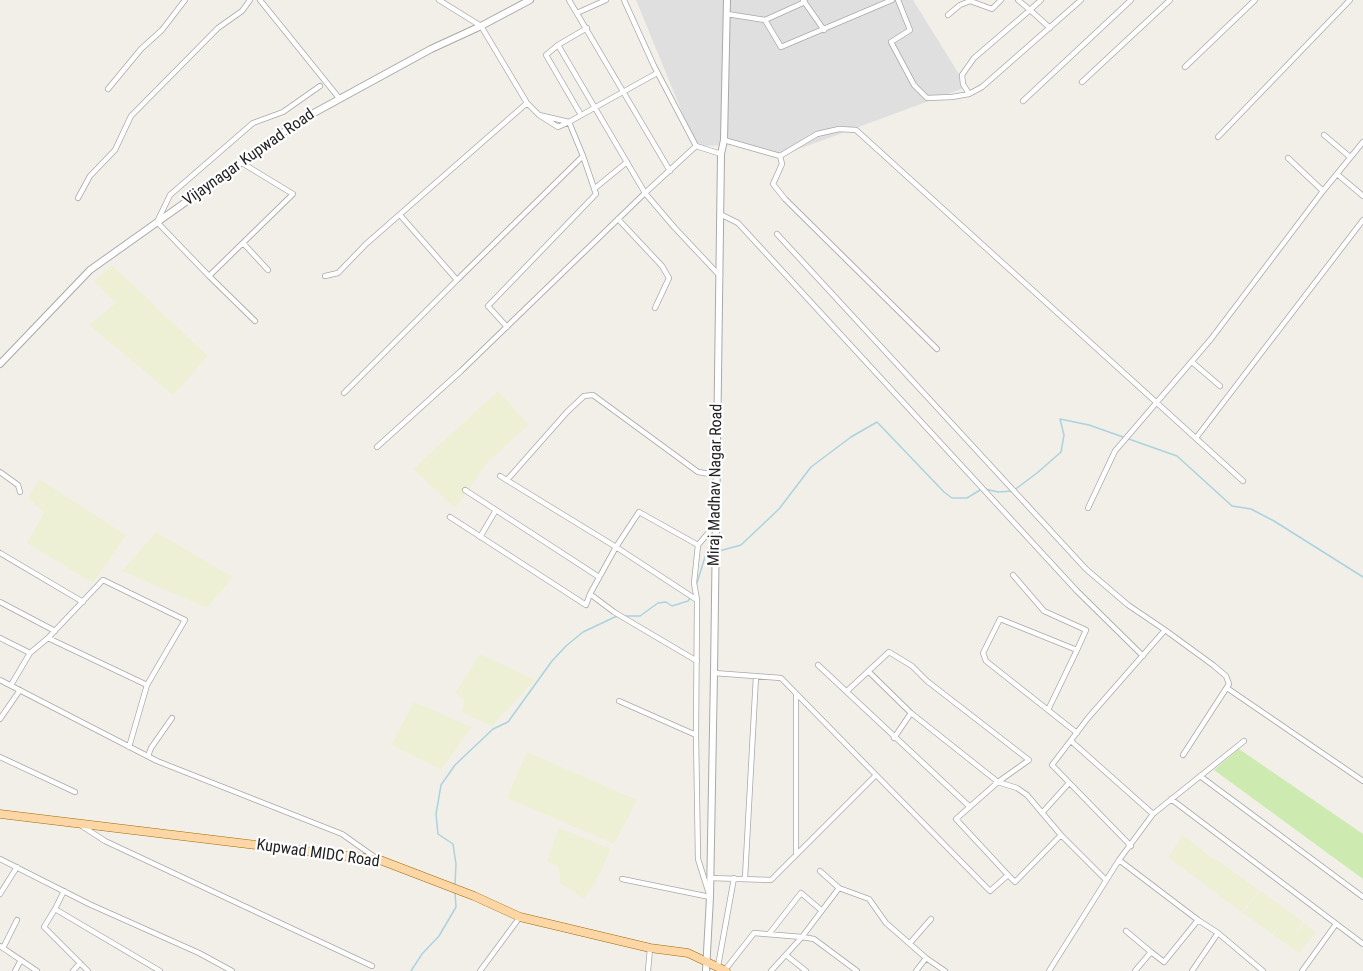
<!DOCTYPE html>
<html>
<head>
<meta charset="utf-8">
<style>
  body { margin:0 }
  canvas { display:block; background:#f2efe9 }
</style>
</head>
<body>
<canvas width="1363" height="971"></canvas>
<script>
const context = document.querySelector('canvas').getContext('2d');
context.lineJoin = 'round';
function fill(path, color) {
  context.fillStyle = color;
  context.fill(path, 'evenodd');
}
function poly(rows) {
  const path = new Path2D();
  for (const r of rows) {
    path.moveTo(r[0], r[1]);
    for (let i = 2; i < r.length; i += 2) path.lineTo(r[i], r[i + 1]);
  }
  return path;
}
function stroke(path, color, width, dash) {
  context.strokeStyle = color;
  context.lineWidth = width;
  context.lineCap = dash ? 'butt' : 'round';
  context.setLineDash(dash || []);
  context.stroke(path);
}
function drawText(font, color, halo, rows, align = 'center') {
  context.font = font + ' "Roboto Condensed",sans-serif';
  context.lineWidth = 4.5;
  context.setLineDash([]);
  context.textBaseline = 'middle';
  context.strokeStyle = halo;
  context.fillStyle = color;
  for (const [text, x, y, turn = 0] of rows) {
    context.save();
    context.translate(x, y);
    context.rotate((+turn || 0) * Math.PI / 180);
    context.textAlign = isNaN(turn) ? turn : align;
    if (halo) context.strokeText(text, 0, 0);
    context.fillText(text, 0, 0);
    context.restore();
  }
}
const residential = poly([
  [636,0,913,0,967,87,780,156,742,145,696,146]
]);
const farmland = poly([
  [112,265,208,356,173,395,89,325,116,303,94,281],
  [498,391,529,424,487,463,455,508,413,469],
  [39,479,126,535,93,583,27,543,44,513,28,498],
  [156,532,233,577,207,608,122,571],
  [480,654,535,680,492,726,461,712,465,701,455,693],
  [414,702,472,727,441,770,391,745],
  [527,752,637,800,614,844,507,798],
  [559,828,611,849,596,881,584,899,560,883,559,867,547,861],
  [1183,835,1215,860,1216,859,1259,890,1242,912,1219,896,1229,882,1219,895,1168,857],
  [1260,890,1303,922,1296,933,1305,923,1316,933,1299,953,1273,935,1278,928,1272,934,1243,913]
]);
const grass = poly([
  [1239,749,1363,834,1363,879,1214,770]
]);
const stream = poly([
  [985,489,998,492,1013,491,1037,473,1061,452,1064,435,1060,419,1089,425,1177,456,1232,506,1251,509,1274,521,1363,577],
  [719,551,741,545,779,509,811,467,851,437,877,422,944,492,952,498,967,498,980,490],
  [696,586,705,557,714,552],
  [625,616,640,616,658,603,666,602,672,606,688,601,690,598],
  [455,884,456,864,453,844,438,834,436,814,441,785,455,765,493,729,508,722,552,661,566,646,583,632,617,616],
  [411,971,422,954,439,936,456,907,455,892]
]);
const minor = poly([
  [260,0,339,98],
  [439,0,481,26,527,103,539,115,558,127,569,122,539,115],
  [569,0,670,171],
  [624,0,654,66,696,146],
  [803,0,824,30],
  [898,0,910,30,891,42,914,85,927,98,952,97,969,94,982,87,1081,0],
  [1018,0,1030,10,1041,0],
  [577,13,606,0],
  [727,14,765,20,781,47,892,0],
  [948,15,960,5,970,1,992,9,1001,0],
  [765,20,805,2],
  [558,45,546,55,581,115],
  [1185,67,1255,0],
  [1082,82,1170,0],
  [108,89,141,49,162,30,185,0],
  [969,94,963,84,962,75,974,58,1030,10,1050,28],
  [1023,101,1131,0],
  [1324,135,1350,157],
  [1218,137,1350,0],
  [724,140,780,156,817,134,839,129,856,130,1243,481],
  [780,156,782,164,773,184,785,199,937,349],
  [1288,158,1323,191],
  [242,163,293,194,209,276,157,222,170,195,253,123,283,112,320,86],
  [1337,174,1363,196],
  [594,189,627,162],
  [78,198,90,176,115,150,131,116,218,28,242,11,250,0],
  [400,215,457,280,583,156,569,122,657,73],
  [722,215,738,223,1077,591,1143,656],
  [618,219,662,266,669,278,655,308],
  [777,234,1086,569,1128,605,1165,630,1088,718,1052,765,1131,846],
  [243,243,268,270],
  [209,276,255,321],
  [325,276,338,273,366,244,527,103],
  [720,276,674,227,645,193,696,146,721,154],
  [507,327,488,306,596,194,583,156],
  [1192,362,1220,386],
  [344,393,457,280],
  [1196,438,1363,220],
  [377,447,461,371,645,193,558,45,587,28],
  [0,472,18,485,20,492],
  [500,476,616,547,697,600],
  [507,480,567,412,584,396,593,395,698,472,716,475],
  [465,490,599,577],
  [1088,508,1115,451,1211,339,1323,191,1363,142],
  [450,517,586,605,590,594,614,612,697,661],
  [480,537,496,510],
  [0,553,83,602],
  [1013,575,1044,611,1086,630,1077,650],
  [590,594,616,547,639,512,698,545],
  [0,602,55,631],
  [1165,630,1213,665,1226,676,1229,684,1183,755],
  [0,638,30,653,11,685],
  [48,638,103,580,185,620,147,685],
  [30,653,48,638,147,685,129,747],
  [818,665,970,807],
  [869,672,911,713,998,782,1017,788,1027,795,1061,835],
  [0,680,157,761,342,834,376,858],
  [1227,688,1363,781],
  [847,691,889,652,912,666,927,681,1029,760,998,782,956,819,1008,875],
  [619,701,696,735],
  [1048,710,1077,650,1000,619,983,653,986,661,1048,710,1077,733],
  [0,719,20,690],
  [894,738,911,713],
  [1071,741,1153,814],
  [148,756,151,748,172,718],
  [0,757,75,792],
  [876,775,990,891,1008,875,1015,882,1061,835,1106,880],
  [1200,776,1363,897],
  [1171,799,1363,944],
  [1042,813,1069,783],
  [82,826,105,841,372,966],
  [796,855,796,694],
  [0,859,89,904,199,953,232,971],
  [1119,860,1198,920,1218,933,1263,971],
  [820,871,839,888,869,899,886,923,926,958,945,971],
  [710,878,771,880,876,775,781,678,714,673],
  [745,878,756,676],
  [622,879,710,897,698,859,696,735,697,600,694,583,698,545,715,525],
  [64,891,55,909,160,971],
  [0,894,17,867],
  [55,909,44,927,88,971],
  [1126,931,1151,952],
  [769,934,801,893,821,910],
  [910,943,931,919],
  [0,946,37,971],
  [3,948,17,920],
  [786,955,806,971],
  [718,966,734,878],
  [725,970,754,933,802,937,839,888],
  [15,971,21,960],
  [73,971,80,963],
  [480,971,520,917],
  [648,971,650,948],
  [771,971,802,937,814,939,857,971],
  [916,971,926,958],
  [1049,971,1119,860,1153,814,1244,741],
  [1135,971,1151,952,1164,962,1198,920],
  [1192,971,1218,933],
  [1302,971,1336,924]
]);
const tertiary = poly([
  [0,364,90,270,301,120,431,49,481,26,530,0],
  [706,971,710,897,714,673,721,154,724,140,727,0]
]);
const primary = poly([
  [0,814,380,860,474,896,520,917,650,948,688,953,726,971]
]);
const streetNames = [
  ["Vijaynagar Kupwad Road",249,158,-35],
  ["Miraj Madhav Nagar Road",716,485,-89],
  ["Kupwad MIDC Road",318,854,8]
];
fill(residential, '#e0dfdf');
fill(farmland, '#eef0d5');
fill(grass, '#cdebb0');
stroke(stream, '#aad3df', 1.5);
stroke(minor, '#a9a9a9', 6);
stroke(tertiary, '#a9a9a9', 8);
stroke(primary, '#a06b00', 9);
stroke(minor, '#fff', 4.5);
stroke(tertiary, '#fff', 6);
stroke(primary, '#fcd6a4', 8);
drawText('16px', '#222', '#fff', streetNames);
</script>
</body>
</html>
